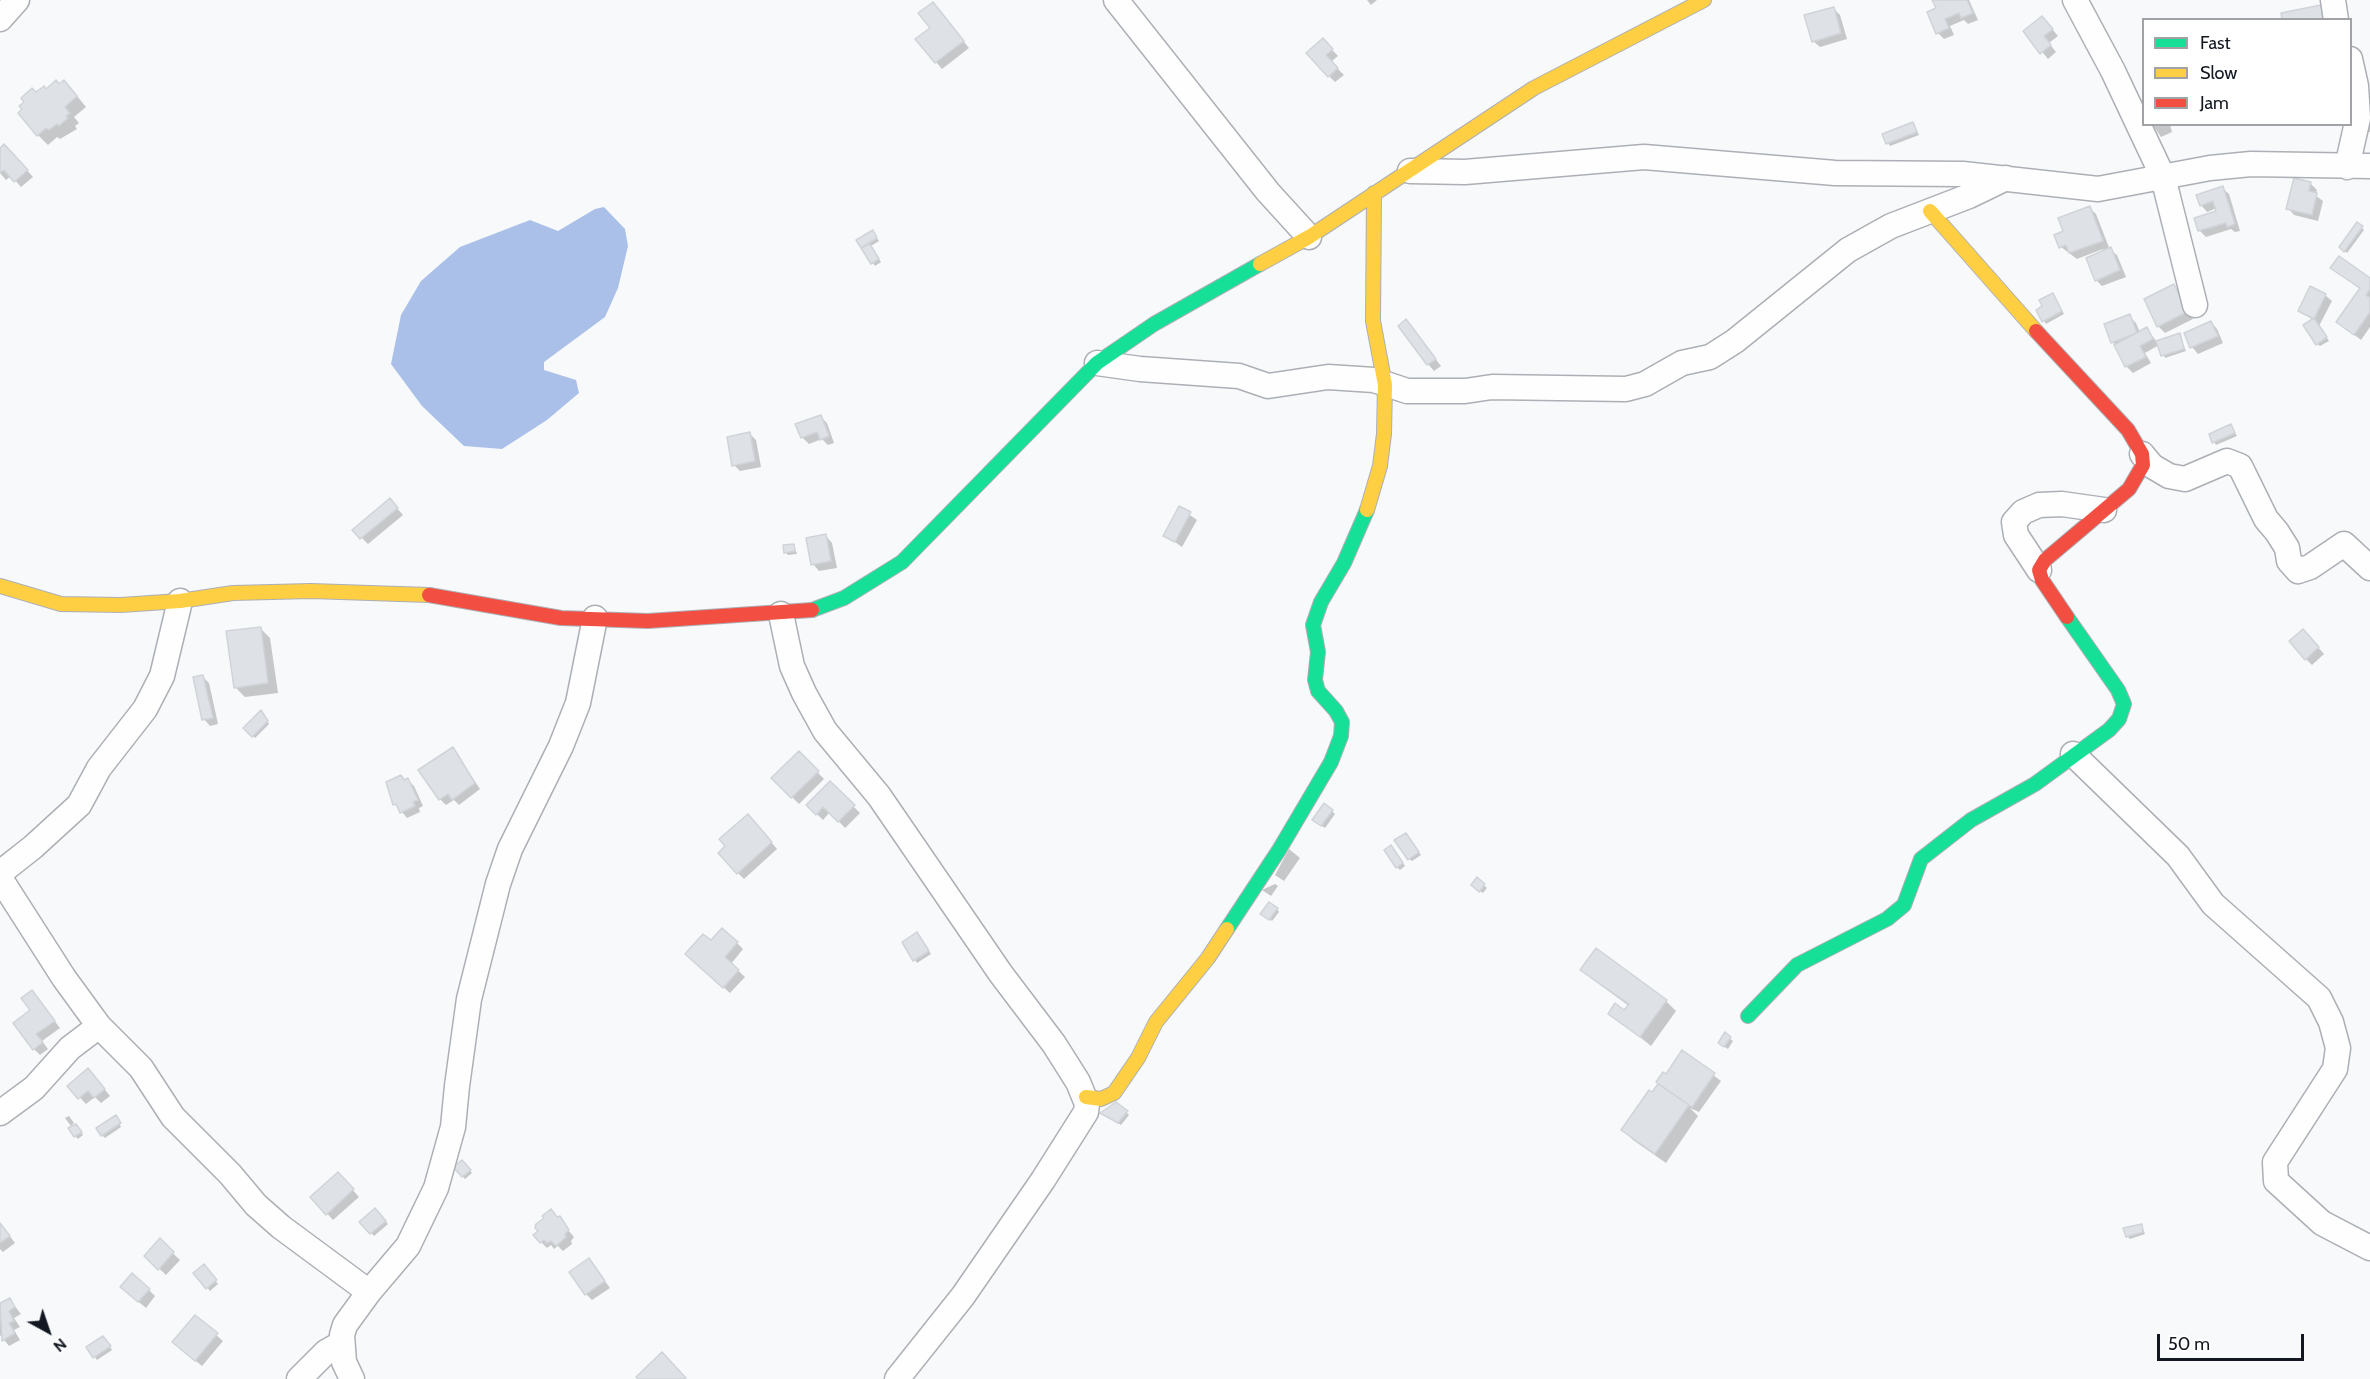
<!DOCTYPE html>
<html>
<head>
<meta charset="utf-8">
<style>
  body { margin:0 }
  #map { position:relative; width:2370px; height:1379px; overflow:hidden; background:#f7f9fb; font-family:Cabin,sans-serif }
  canvas { display:block }
  .legend { position:absolute; left:2142px; top:18px; width:210px; height:108px; box-sizing:border-box; background:#fff; border:2px solid #a0a2a6; margin:0; padding:8px 10px; list-style:none; font-size:18px; color:#121721 }
  .legend li { display:flex; align-items:center; gap:12px; height:30px }
  .legend b { width:30px; border:2px solid #a0a2a6 }
  .north { position:absolute; left:18px; top:1301px; width:60px; height:60px; -webkit-text-stroke:4px #fff; paint-order:stroke; rotate:140deg; font-size:16px; font-weight:700; line-height:24px; text-align:center; color:#121721 }
  .north::after { content:''; display:block; margin:auto; width:21px; height:27px; background:#121721; clip-path:polygon(50% 0,100% 100%,50% 72%,0 100%) }
  .scale { position:absolute; left:2157px; top:1334px; width:147px; height:27px; box-sizing:border-box; border:3px solid #121721; border-top:0; padding-left:8px; font-size:18px; line-height:21px; white-space:nowrap; color:#121721; -webkit-text-stroke:4px #fff; paint-order:stroke }
</style>
</head>
<body>
<div id="map">
<canvas width="2370" height="1379"></canvas>
<ul class="legend">
<li><b style="height:8px;background:#16e098"></b>Fast</li>
<li><b style="height:8px;background:#ffcf43"></b>Slow</li>
<li><b style="height:8px;background:#f24e42"></b>Jam</li>
</ul>
<div class="north">N</div>
<div class="scale">50 m</div>
</div>
<script>
const context = document.querySelector('canvas').getContext('2d');
context.lineJoin = 'round';
function fill(path, color) {
  context.fillStyle = color;
  context.fill(path, 'evenodd');
}
function poly(rows) {
  const path = new Path2D();
  for (const r of rows) {
    path.moveTo(r[0], r[1]);
    for (let i = 2; i < r.length; i += 2) path.lineTo(r[i], r[i + 1]);
  }
  return path;
}
function stroke(path, color, width, dash) {
  context.strokeStyle = color;
  context.lineWidth = width;
  context.lineCap = dash ? 'butt' : 'round';
  context.setLineDash(dash || []);
  context.stroke(path);
}
const water = poly([
  [604,207,625,229,628,246,618,288,605,317,544,362,544,370,576,380,579,393,547,420,502,449,464,446,422,406,391,364,401,315,421,281,460,247,530,220,558,231,595,209]
]);
const shadow = poly([
  [1367,0,1377,0,1371,5],
  [1950,0,1969,0,1978,20,1968,24,1964,20,1950,26,1954,35,1944,39,1938,33],
  [933,4,969,48,942,69,936,62],
  [1833,8,1840,15,1847,39,1820,47,1813,41],
  [2048,24,2058,36,2049,43,2056,52,2048,59,2025,31],
  [1323,40,1338,56,1331,62,1344,75,1335,82,1329,76],
  [59,85,73,91,86,107,74,117,79,123,75,126,77,129,60,139,57,137,48,145,38,135,36,94],
  [2362,94,2370,95,2370,132,2366,132],
  [1913,123,1919,135,1890,146,1888,143],
  [2152,124,2170,124,2172,132,2161,137],
  [0,150,11,152,33,177,21,187,11,176,6,180,0,173],
  [2310,183,2317,190,2315,195,2323,201,2318,221,2294,215,2288,208],
  [2222,188,2229,194,2240,231,2235,232,2231,229,2206,237,2200,231,2196,219,2218,212,2217,208,2207,212,2201,205],
  [2090,208,2096,214,2110,250,2117,255,2126,277,2102,286,2096,280,2103,249,2077,259,2061,247,2065,232],
  [2362,228,2364,230,2347,253,2341,247],
  [875,235,879,241,871,246,881,262,875,266,858,240],
  [2332,268,2370,280,2370,327,2361,340,2338,322,2361,290],
  [2174,286,2180,292,2193,319,2165,333,2158,326],
  [2325,295,2332,301,2319,326,2329,341,2320,346,2317,344,2313,320,2300,311],
  [2055,297,2064,314,2046,324,2038,311],
  [2129,316,2136,323,2140,333,2147,329,2157,342,2179,334,2186,351,2165,358,2159,345,2145,353,2151,363,2133,373,2126,366,2113,342],
  [1406,321,1441,366,1434,371,1428,364],
  [2211,322,2217,329,2223,343,2198,354,2192,347,2186,333],
  [820,416,827,423,834,443,828,445,822,439,809,444,802,437],
  [2231,426,2237,436,2216,445,2214,442],
  [750,434,756,440,761,467,740,471,734,465],
  [396,507,403,515,368,544,354,530],
  [1180,508,1197,520,1182,547,1165,535],
  [826,536,832,543,837,568,819,571,813,564],
  [794,545,797,554,788,555,785,552],
  [260,628,270,638,278,693,245,697,235,687],
  [2309,637,2324,654,2312,665,2306,659],
  [203,677,209,683,218,724,210,726,204,719],
  [261,712,269,724,255,738,245,728],
  [453,749,480,789,459,805,454,800,446,805,440,799],
  [799,753,824,779,799,804,773,778],
  [408,780,414,786,423,806,419,808,420,812,407,818,395,804,405,781],
  [830,783,860,813,845,828,830,812,823,820,808,805],
  [1332,811,1335,814,1325,828,1316,822],
  [754,822,777,849,744,879,738,873],
  [1408,837,1421,855,1412,861,1409,859],
  [1289,849,1300,858,1284,881,1275,875],
  [1394,850,1405,866,1400,870,1397,867],
  [1477,879,1487,888,1483,893,1475,888],
  [1275,884,1278,886,1271,896,1262,890],
  [1277,909,1279,912,1272,921,1265,916],
  [920,937,931,954,917,963,904,943],
  [711,942,737,943,743,949,731,964,745,977,730,993,693,960],
  [1582,970,1666,1001,1676,1011,1651,1046,1610,1013,1625,1012,1629,1006,1592,979],
  [32,992,60,1028,42,1041,48,1049,40,1055,34,1049],
  [1725,1035,1733,1041,1728,1049,1722,1045],
  [1683,1052,1721,1081,1699,1112,1690,1108,1698,1116,1666,1163,1633,1140,1623,1130],
  [94,1076,110,1096,101,1103,95,1097,86,1104,69,1086],
  [1116,1104,1129,1115,1121,1125,1102,1114],
  [69,1116,74,1123,71,1126,65,1118],
  [116,1118,121,1127,105,1138,102,1135],
  [79,1128,83,1135,78,1139,75,1136],
  [462,1162,472,1173,465,1179,455,1168],
  [344,1180,359,1197,333,1220,312,1197],
  [375,1210,388,1224,374,1236,361,1222],
  [557,1217,574,1237,571,1241,572,1244,563,1251,558,1246,554,1249,551,1245,547,1248,541,1242,540,1231],
  [0,1223,15,1243,3,1252,0,1249],
  [2142,1226,2145,1234,2130,1239,2127,1236],
  [160,1241,180,1260,166,1275,146,1256],
  [589,1260,610,1288,592,1300,586,1294],
  [206,1269,218,1284,210,1291,195,1273],
  [149,1290,155,1296,146,1308,128,1293],
  [10,1300,21,1314,14,1318,20,1327,14,1330,20,1340,9,1346,0,1335,0,1305],
  [195,1317,223,1341,202,1366,180,1348],
  [106,1340,112,1350,97,1360,88,1348]
]);
const building = poly([
  [1932,0,1967,0,1973,13,1961,18,1959,13,1945,19,1949,28,1936,34,1927,12,1936,8,1932,0],
  [933,2,964,41,935,63,915,39,930,28,918,13,933,2],
  [2321,5,2324,20,2282,20,2281,13,2321,5],
  [1834,7,1841,33,1812,42,1804,15,1834,7],
  [2042,16,2053,29,2044,36,2051,45,2040,54,2023,31,2042,16],
  [1323,38,1333,49,1326,55,1338,68,1328,77,1306,53,1323,38],
  [56,80,59,84,64,80,77,96,65,107,70,113,66,116,68,118,59,126,57,124,49,130,46,128,37,136,18,113,22,109,19,106,24,102,21,98,32,88,36,92,44,86,46,89,56,80],
  [1913,122,1917,132,1886,144,1882,134,1913,122],
  [4,144,28,170,14,182,4,170,0,173,0,148,4,144],
  [2294,178,2311,182,2309,191,2317,193,2312,215,2286,209,2294,178],
  [2223,186,2235,224,2227,227,2226,223,2198,231,2194,218,2216,211,2213,201,2200,206,2196,195,2223,186],
  [2090,206,2103,241,2069,253,2066,245,2059,248,2054,235,2063,231,2058,218,2090,206],
  [2357,222,2363,226,2344,252,2339,247,2357,222],
  [873,230,877,238,861,248,856,240,873,230],
  [870,244,879,259,871,264,861,248,870,244],
  [2111,247,2120,270,2095,281,2086,258,2111,247],
  [2339,256,2370,278,2370,289,2366,295,2370,298,2370,312,2354,335,2336,322,2360,288,2330,268,2339,256],
  [2174,284,2187,312,2157,327,2144,299,2174,284],
  [2310,286,2326,294,2314,319,2298,311,2310,286],
  [2053,293,2062,311,2042,322,2036,310,2042,306,2039,300,2053,293],
  [2130,314,2137,333,2111,343,2104,324,2130,314],
  [2314,318,2327,337,2316,345,2303,325,2314,318],
  [1406,319,1436,359,1427,365,1398,326,1406,319],
  [2211,321,2218,336,2190,348,2184,333,2211,321],
  [2147,327,2153,339,2140,346,2146,357,2125,367,2114,345,2147,327],
  [2180,333,2184,349,2161,356,2156,341,2180,333],
  [821,415,829,436,820,440,817,432,801,438,795,424,821,415],
  [2231,424,2235,433,2212,443,2209,434,2231,424],
  [750,432,755,461,732,466,727,437,750,432],
  [390,498,398,508,360,539,352,530,390,498],
  [1179,506,1191,512,1175,542,1163,536,1179,506],
  [826,534,831,561,811,565,806,538,826,534],
  [794,544,795,551,784,553,783,545,794,544],
  [261,627,268,683,234,688,226,631,261,627],
  [2303,629,2319,647,2305,660,2289,641,2303,629],
  [203,675,213,718,202,720,193,677,203,675],
  [261,710,268,721,252,737,243,728,261,710],
  [453,747,475,783,452,800,448,794,439,800,418,770,453,747],
  [799,751,819,771,791,798,771,778,799,751],
  [401,775,404,780,408,778,418,800,413,802,415,806,400,813,396,804,393,805,386,782,401,775],
  [830,781,855,805,838,822,823,807,816,815,806,805,830,781],
  [1324,803,1333,810,1321,826,1312,820,1324,803],
  [748,814,772,842,737,874,718,853,725,846,719,839,748,814],
  [1406,833,1419,852,1408,860,1394,840,1406,833],
  [1391,845,1403,863,1396,868,1384,850,1391,845],
  [1477,877,1485,884,1479,892,1471,885,1477,877],
  [1269,902,1278,908,1269,920,1260,914,1269,902],
  [722,928,738,942,725,957,739,970,723,988,685,954,703,934,711,940,722,928],
  [917,932,929,951,913,961,902,942,917,932],
  [1596,948,1667,1000,1640,1037,1608,1014,1615,1003,1624,1010,1629,1004,1580,970,1596,948],
  [32,990,55,1021,36,1034,43,1042,33,1050,13,1023,30,1010,21,998,32,990],
  [1725,1032,1731,1037,1724,1047,1718,1043,1725,1032],
  [1682,1050,1715,1073,1692,1107,1656,1082,1663,1072,1666,1074,1682,1050],
  [88,1068,105,1089,94,1098,88,1091,78,1099,67,1086,88,1068],
  [1658,1084,1689,1105,1655,1154,1621,1130,1649,1090,1652,1092,1658,1084],
  [1116,1102,1128,1111,1118,1123,1100,1113,1116,1102],
  [116,1115,121,1123,101,1136,96,1128,116,1115],
  [76,1124,82,1132,74,1137,68,1128,76,1124],
  [462,1160,471,1170,462,1177,453,1167,462,1160],
  [338,1172,354,1189,326,1215,310,1197,338,1172],
  [375,1208,386,1221,370,1234,359,1222,375,1208],
  [551,1209,557,1217,560,1216,569,1230,565,1234,566,1237,556,1246,551,1241,547,1243,544,1240,540,1243,533,1235,538,1231,535,1228,536,1224,544,1218,542,1216,551,1209],
  [0,1223,10,1236,0,1243,0,1223],
  [2142,1224,2143,1232,2126,1237,2123,1228,2142,1224],
  [160,1238,174,1252,158,1270,144,1256,160,1238],
  [589,1258,605,1281,585,1295,569,1272,589,1258],
  [204,1264,217,1280,206,1289,193,1273,204,1264],
  [132,1273,150,1289,138,1302,120,1287,132,1273],
  [10,1298,15,1307,9,1311,14,1321,9,1323,15,1333,2,1341,0,1303,10,1298],
  [195,1315,218,1333,195,1361,172,1342,195,1315],
  [103,1336,111,1346,93,1358,86,1347,103,1336],
  [662,1352,686,1378,685,1379,638,1379,636,1377,662,1352]
]);
const street = poly([
  [1116,0,1268,192,1309,237],
  [2075,0,2113,71,2163,177,2195,305],
  [2333,0,2336,20],
  [0,19,17,0],
  [2347,167,2358,118,2356,86,2350,59],
  [1410,171,1465,172,1644,157,1835,173,1963,174,2098,189,2210,168,2251,164,2370,166],
  [1097,363,1140,369,1239,376,1268,386,1328,377,1374,380,1407,391,1465,391,1492,387,1626,389,1645,384,1682,363,1710,357,1735,341,1848,250,1891,226,1969,196,2006,178],
  [2142,454,2152,466,2169,476,2185,479,2227,461,2240,466,2266,519,2277,532,2287,548,2289,561,2298,571,2310,567,2344,544,2370,568],
  [2039,570,2016,535,2014,522,2023,512,2039,505,2062,504,2104,510],
  [781,614,792,666,804,693,825,731,879,796,1001,974,1054,1044,1078,1082,1087,1104,1086,1112,1043,1180,963,1296,897,1379],
  [2073,754,2178,856,2213,904,2319,998,2331,1022,2338,1048,2335,1069,2275,1162,2276,1181,2322,1223,2370,1248],
  [0,873,33,847,79,805,99,768,145,709,162,676,180,601],
  [0,878,64,978,99,1026,141,1068,173,1117,230,1174,256,1205,281,1227,369,1292],
  [0,1113,34,1088,70,1048,99,1026],
  [299,1379,326,1352,342,1343],
  [352,1379,344,1362,342,1335,345,1325,369,1292,408,1246,436,1188,453,1127,457,1086,469,999,498,884,510,849,561,746,578,703,595,618]
]);
const fast = poly([
  [812,610,844,598,902,562,1097,363,1154,324,1260,264],
  [1227,929,1279,850,1331,762,1341,736,1342,722,1336,711,1318,691,1315,680,1318,652,1313,625,1321,602,1344,563,1367,510],
  [1748,1016,1797,965,1887,919,1904,905,1921,859,1971,820,2035,784,2109,730,2119,719,2124,704,2118,690,2067,617]
]);
const slow = poly([
  [1930,211,2036,331],
  [1260,264,1309,237,1534,88,1704,0],
  [1367,510,1380,466,1384,434,1385,385,1373,321,1374,193],
  [0,586,61,604,121,605,180,601,233,593,311,591,429,595],
  [1086,1097,1101,1099,1114,1093,1138,1058,1156,1022,1208,958,1227,929]
]);
const jam = poly([
  [2036,331,2128,430,2142,454,2143,465,2129,489,2045,560,2039,570,2042,580,2067,617],
  [429,595,561,618,648,621,812,610]
]);
fill(water, '#aac0e8');
fill(shadow, '#0003');
fill(building, '#dee2e7');
stroke(building, '#d0d4d9', 1.5);
stroke(street, '#acafb5', 27);
stroke(fast, '#acafb5', 16);
stroke(slow, '#acafb5', 16);
stroke(jam, '#acafb5', 16);
stroke(street, '#fefefe', 24);
stroke(fast, '#16e098', 14);
stroke(slow, '#ffcf43', 14);
stroke(jam, '#f24e42', 14);
</script>
</body>
</html>
